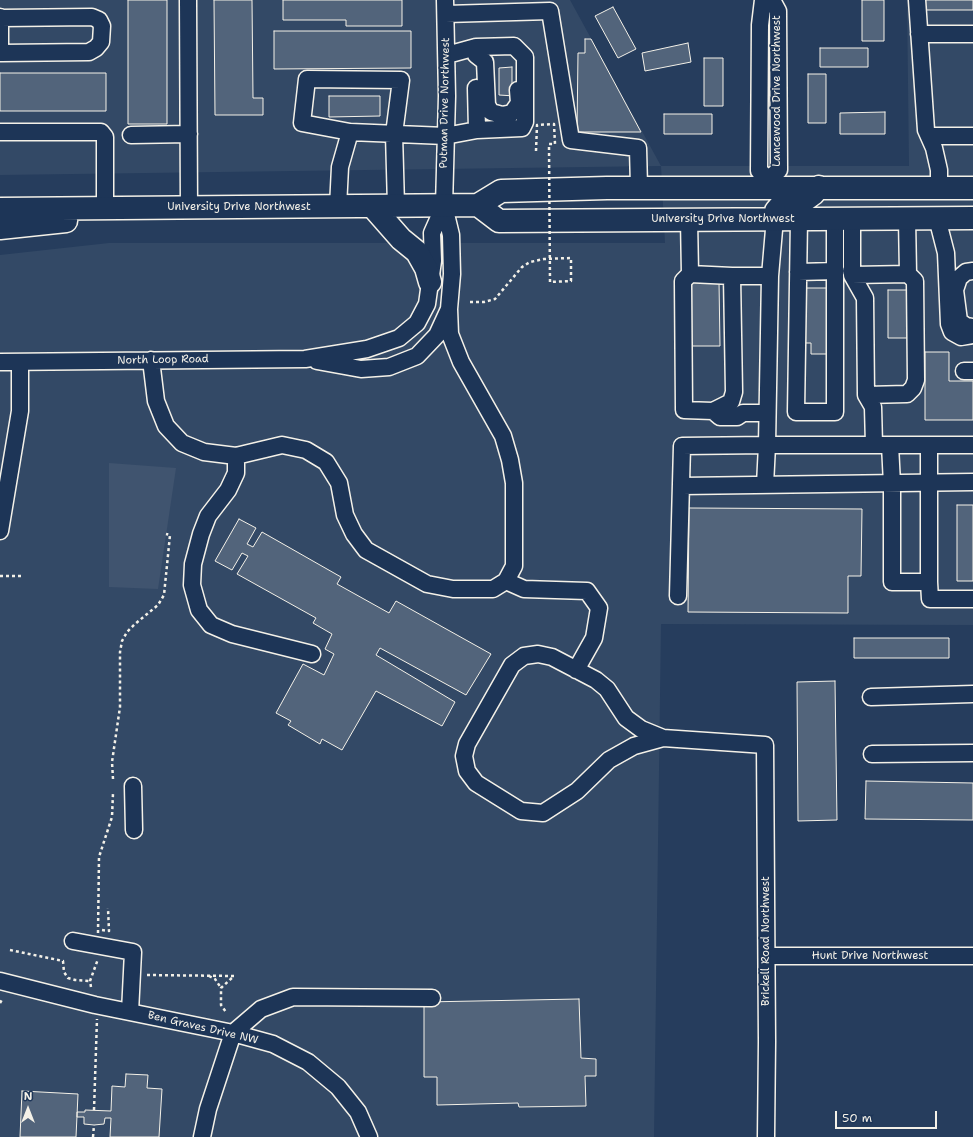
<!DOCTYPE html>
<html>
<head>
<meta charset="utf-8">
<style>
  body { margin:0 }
  #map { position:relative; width:973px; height:1137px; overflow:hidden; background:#263d5d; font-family:"Shantell Sans",sans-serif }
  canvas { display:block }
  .north { position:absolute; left:8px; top:1089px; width:40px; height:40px; -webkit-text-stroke:3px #1d3557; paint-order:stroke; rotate:0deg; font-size:11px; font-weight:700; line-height:16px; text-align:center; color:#f4f1e8 }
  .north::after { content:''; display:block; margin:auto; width:14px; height:18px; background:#f4f1e8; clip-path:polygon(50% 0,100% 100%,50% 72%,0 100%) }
  .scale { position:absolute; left:835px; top:1111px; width:102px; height:18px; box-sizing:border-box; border:2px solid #f4f1e8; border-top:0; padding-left:5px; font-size:12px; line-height:14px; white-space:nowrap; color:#f4f1e8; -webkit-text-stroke:3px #1d3557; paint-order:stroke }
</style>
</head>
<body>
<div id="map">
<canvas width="973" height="1137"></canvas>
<div class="north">N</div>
<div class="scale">50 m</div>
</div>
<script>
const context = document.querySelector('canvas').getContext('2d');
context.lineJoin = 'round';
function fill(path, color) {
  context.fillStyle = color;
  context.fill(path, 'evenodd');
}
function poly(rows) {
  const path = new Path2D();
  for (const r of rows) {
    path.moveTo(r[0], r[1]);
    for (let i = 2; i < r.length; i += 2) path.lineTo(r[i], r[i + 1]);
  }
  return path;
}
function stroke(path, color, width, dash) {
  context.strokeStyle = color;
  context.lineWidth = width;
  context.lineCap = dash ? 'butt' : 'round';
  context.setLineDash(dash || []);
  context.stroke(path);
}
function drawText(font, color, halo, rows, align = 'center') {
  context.font = font + ' "Shantell Sans",sans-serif';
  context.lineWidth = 3.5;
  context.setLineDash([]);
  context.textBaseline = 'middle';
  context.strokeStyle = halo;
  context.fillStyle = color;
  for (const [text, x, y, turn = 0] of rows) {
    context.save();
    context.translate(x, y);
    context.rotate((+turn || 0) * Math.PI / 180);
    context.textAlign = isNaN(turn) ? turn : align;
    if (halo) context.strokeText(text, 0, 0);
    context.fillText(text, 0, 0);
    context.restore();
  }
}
const built = poly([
  [0,0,570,0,661,166,909,166,907,0,973,0,973,625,661,624,654,1137,0,1137,0,255,109,243,665,243,661,166,0,175]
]);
const green = poly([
  [109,463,176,468,158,589,109,587]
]);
const building = poly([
  [128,0,167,0,167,124,128,124,128,0],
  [214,0,252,0,253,98,263,98,263,115,215,115,214,0],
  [283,0,402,0,402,26,346,26,346,20,283,20,283,0],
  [862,0,884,0,884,41,862,41,862,0],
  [923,0,973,0,973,10,923,10,923,0],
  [613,7,636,49,618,58,595,16,613,7],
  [274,31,411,31,411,68,274,69,274,31],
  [585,39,591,39,641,132,577,132,578,53,585,53,585,39],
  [688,43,691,62,645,71,642,53,688,43],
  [820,48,868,48,868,67,820,67,820,48],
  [704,58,723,58,723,106,704,106,704,58],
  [512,67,512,89,515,96,499,95,499,68,512,67],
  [0,73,106,73,106,111,0,111,0,73],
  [808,74,826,74,826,123,808,123,808,74],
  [329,96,380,96,380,116,329,117,329,96],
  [885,112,885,134,840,134,840,113,885,112],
  [664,114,712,114,712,134,664,134,664,114],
  [690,282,719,282,720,346,690,346,690,282],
  [804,288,827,288,827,354,811,354,811,343,804,343,804,288],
  [888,290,910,290,910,338,888,338,888,290],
  [925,352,949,352,949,381,973,381,973,420,925,420,925,352],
  [957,505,973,505,973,581,957,581,957,505],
  [689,508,862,509,861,576,848,576,848,613,688,612,689,508],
  [239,519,256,528,247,544,253,547,262,532,341,577,337,584,389,613,396,601,491,654,466,695,380,648,376,655,455,702,442,726,376,691,342,750,322,739,320,744,288,725,291,721,276,713,303,664,324,675,334,654,325,649,332,634,313,623,316,618,237,574,248,556,242,553,232,570,215,561,239,519],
  [854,638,949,638,949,658,854,658,854,638],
  [835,681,837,820,798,821,797,682,835,681],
  [866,781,973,783,973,820,865,819,866,781],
  [579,999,581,1058,596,1059,596,1076,585,1076,586,1106,519,1107,518,1103,437,1105,437,1077,424,1077,424,1002,579,999],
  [126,1074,148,1075,147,1088,162,1089,159,1137,110,1137,111,1118,105,1118,104,1124,94,1125,84,1124,84,1117,77,1117,77,1112,85,1112,85,1110,111,1111,112,1086,125,1087,126,1074],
  [22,1091,78,1094,76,1137,20,1137,22,1091]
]);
const path = poly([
  [470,302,484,302,495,299,522,267,530,262,544,259,571,258],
  [0,576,22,576],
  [113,779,112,762,120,707,120,652,122,641,127,632,135,624,158,605,164,595,170,535,166,534],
  [102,930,109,931,108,908],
  [98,933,99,857,112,817,113,793],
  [10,950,63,961,64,972,68,978,75,980,90,981],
  [147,975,234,976,221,988,221,1005,226,1012],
  [209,976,215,979,221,988],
  [91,987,90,981,98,959],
  [0,1003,3,998],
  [94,1110,97,1019],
  [93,1137,94,1125]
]);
const minor = poly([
  [188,0,189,208],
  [763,0,760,25,759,171,769,179],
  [917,0,926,130,934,148,939,170,939,188],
  [446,14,550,11,571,140,638,148,639,187],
  [0,17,0,53],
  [919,34,973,34],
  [1,53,89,52,96,48,101,42,102,26,99,20,92,17,1,18],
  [476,55,485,62,487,105,491,112,502,115,512,113,519,103,518,90],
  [476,88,477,130],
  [0,132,101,132,105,137,105,208],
  [350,132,302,123,307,79,401,80,394,134,396,206],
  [131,135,189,134],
  [929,136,973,136],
  [769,188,769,179,779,170,778,11,772,0],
  [338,207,340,167,350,132,445,136,477,130,522,128,525,122,525,57,514,46,476,47,447,55],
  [775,218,770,276,767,445,973,445],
  [937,218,946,253,949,324,952,332,961,337,973,335],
  [689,219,690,274,683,281,684,410,713,411,731,402,734,392,732,276,690,274],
  [799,219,796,412,835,412,835,219],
  [852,219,852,275,865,298,866,395,873,407,874,445],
  [973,271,966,272,959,278,955,290,959,321,966,326,973,327],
  [798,272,836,271],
  [852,275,908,274],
  [732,276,770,276],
  [151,360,156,401,166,426,182,443,204,452,236,456,282,445,306,450,326,462,339,483,345,515,354,534,366,550,427,584,453,589,493,589,506,581,514,566,514,483,510,460,503,436,461,362,450,334,449,309],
  [317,361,361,369,389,367,417,356,437,335,449,309,452,274,451,235,444,206,447,96,445,0],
  [0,362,305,359,367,349,399,338,417,323,427,304,433,261,432,233,444,206],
  [964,371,973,371],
  [866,395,907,394,913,388,916,380,915,281,908,274,907,218],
  [713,411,720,417,737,417,743,413,767,413],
  [890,445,892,484,892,582,929,582,929,445],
  [236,456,236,473,228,490,208,516,201,534,193,564,192,585,199,610,211,625,232,634,312,654],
  [682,486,973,482],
  [0,531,20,411,20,362],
  [506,581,524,589,587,591,599,608,594,638,576,670],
  [929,582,930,599,973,599],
  [678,596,682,446,767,445,765,485],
  [871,697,973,694],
  [663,738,634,746,609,760,577,791,543,813,521,811,476,783,467,771,464,756,467,744,512,665,524,656,538,654,552,657,596,680,607,689,626,718,641,729,663,738,765,745,767,1042,766,1137],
  [872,754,973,753],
  [133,786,134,830],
  [73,941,133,952,130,1012],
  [767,956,973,956],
  [0,981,95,1005,233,1033,273,1044,308,1062,338,1087,358,1112,369,1137],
  [202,1137,208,1109,233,1033,261,1009,293,997,432,998]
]);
const highway = poly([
  [478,205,499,221,973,218],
  [372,206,401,239,417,252,426,268,430,282],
  [0,209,478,205,501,191,607,188,973,188],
  [775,218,776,211,782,204,802,202,813,194,819,187],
  [0,228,66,221]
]);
const pathBridge = poly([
  [536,151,537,125,554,124,555,144,549,144,550,282,571,281,571,258]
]);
const streetNames = [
  ["Lancewood Drive Northwest",777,91,-90],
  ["Putman Drive Northwest",445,103,-89],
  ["University Drive Northwest",239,207],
  ["University Drive Northwest",723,219],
  ["North Loop Road",163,360,-1],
  ["Brickell Road Northwest",766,941,-90],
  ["Hunt Drive Northwest",870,956],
  ["Ben Graves Drive NW",203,1028,13]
];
fill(built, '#334966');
fill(green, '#40546f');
fill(building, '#52647b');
stroke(building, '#f4f1e8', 1);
stroke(minor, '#f4f1e8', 19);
stroke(highway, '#f4f1e8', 25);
stroke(path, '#f4f1e8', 2.5, [3, 3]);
stroke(minor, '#1d3557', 16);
stroke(highway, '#1d3557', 22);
stroke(pathBridge, '#f4f1e8', 2.5, [3, 3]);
drawText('11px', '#f4f1e8', '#1d3557', streetNames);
</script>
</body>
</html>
